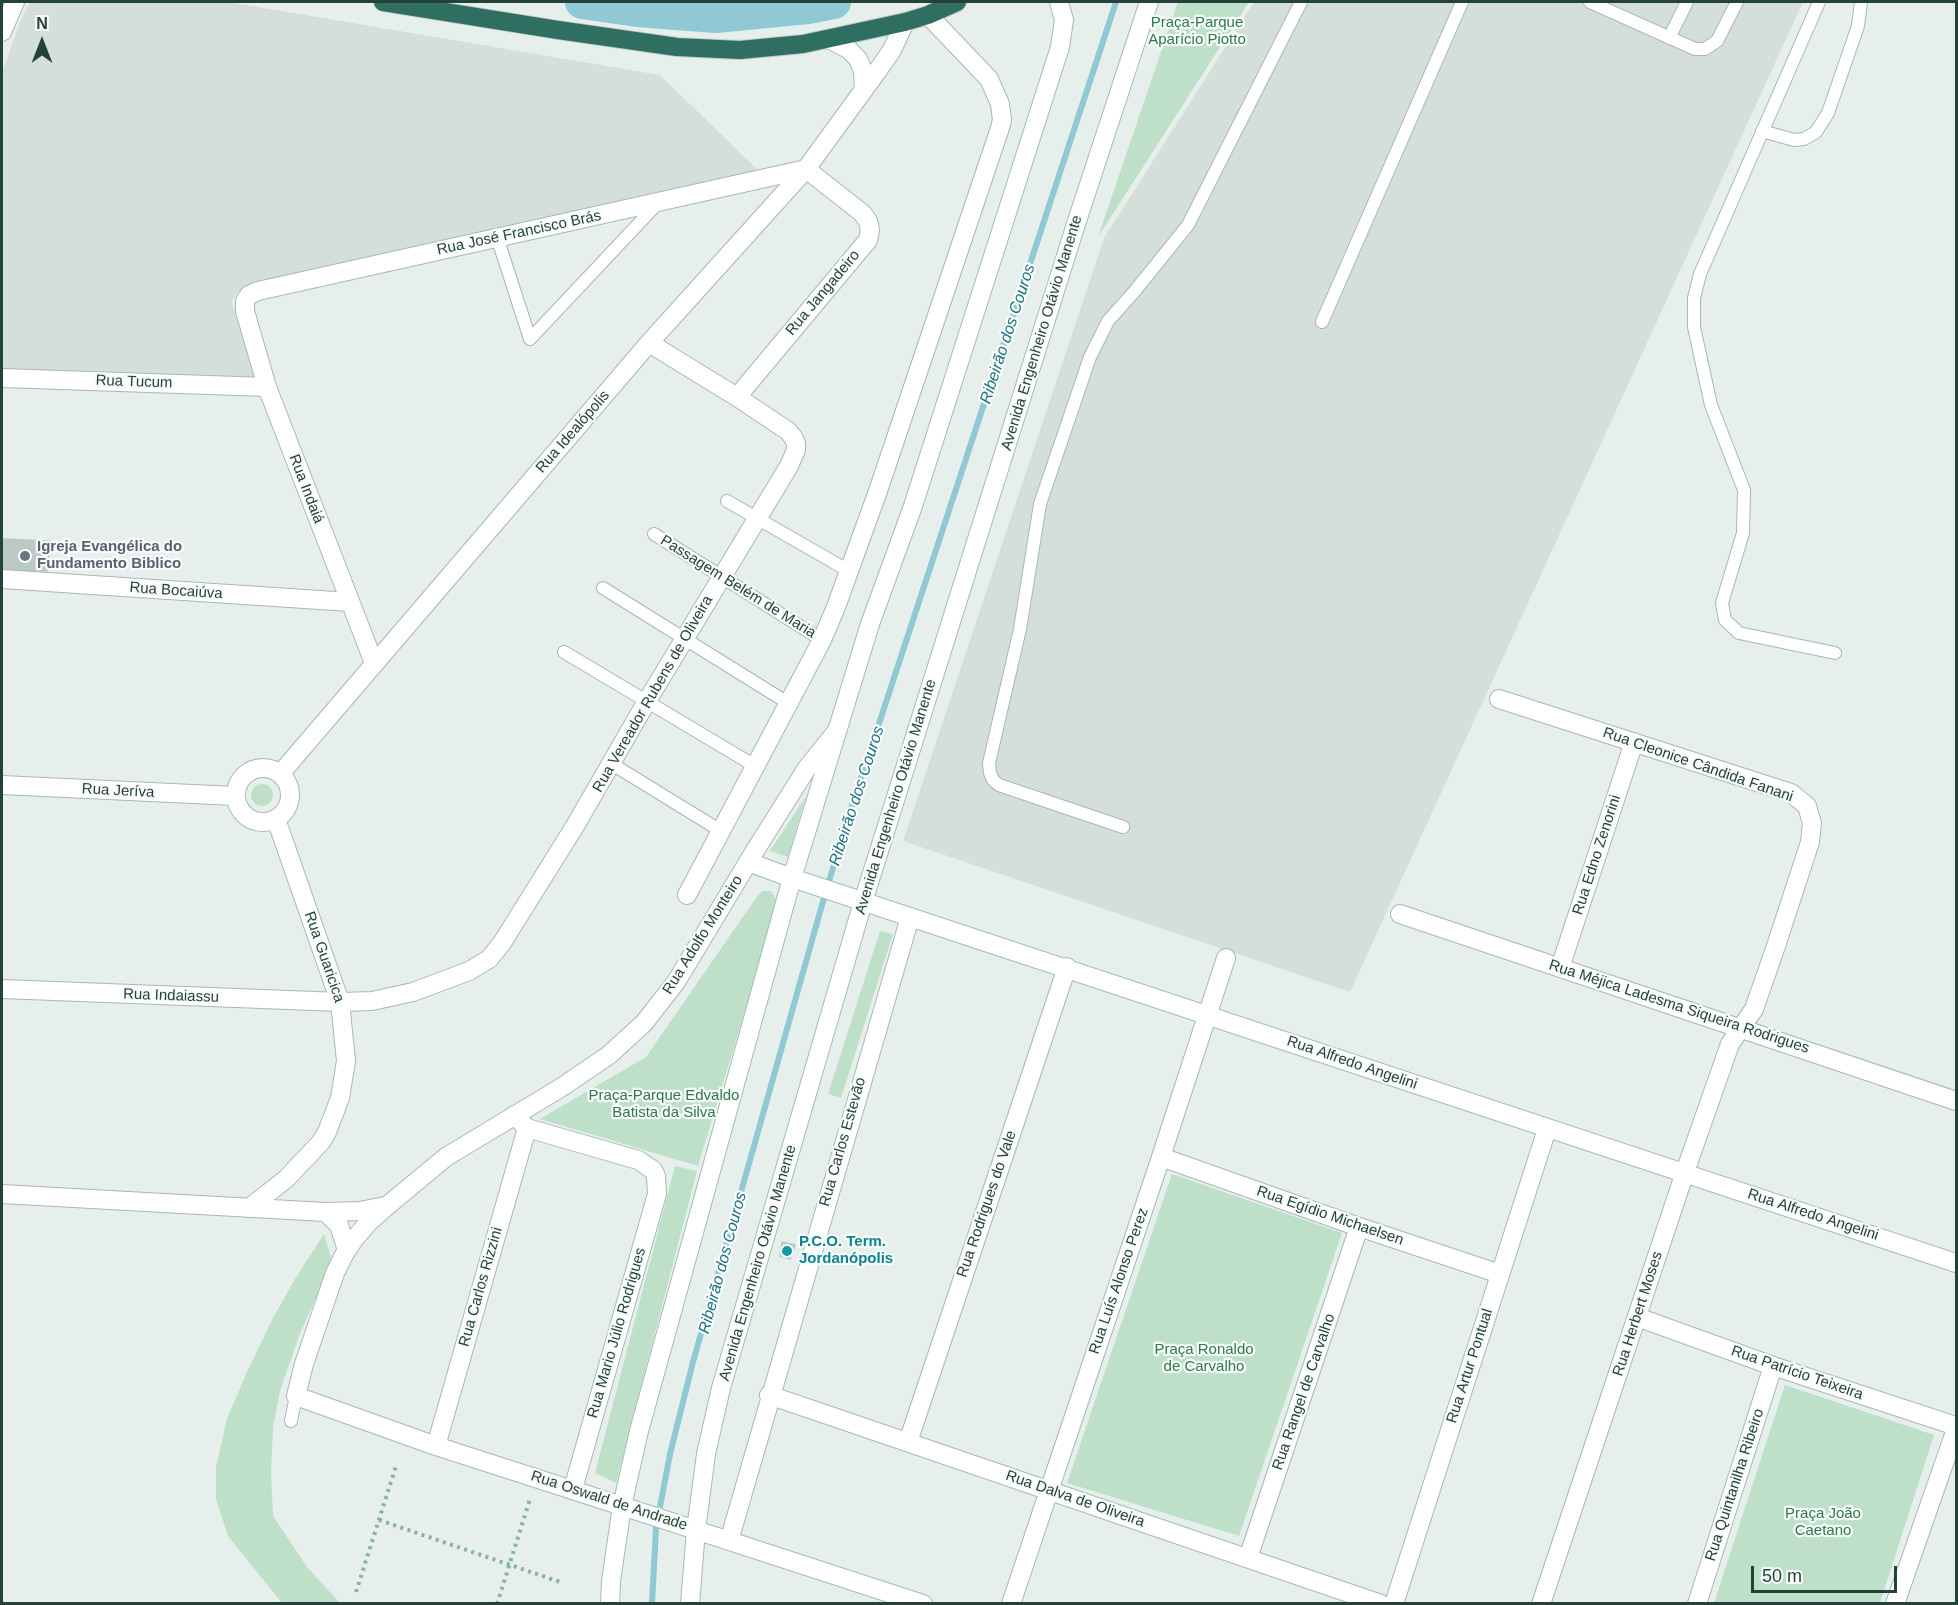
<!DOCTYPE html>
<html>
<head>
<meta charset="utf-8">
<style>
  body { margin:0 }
  #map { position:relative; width:1958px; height:1605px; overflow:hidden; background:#e6efeb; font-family:Arial,sans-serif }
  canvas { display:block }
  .frame { position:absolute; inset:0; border:3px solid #24423a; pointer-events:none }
  .north { position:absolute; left:12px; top:12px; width:60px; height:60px; -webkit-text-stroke:4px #f7fbf9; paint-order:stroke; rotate:0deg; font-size:16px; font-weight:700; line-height:24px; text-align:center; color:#24423a }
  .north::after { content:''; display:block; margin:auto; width:21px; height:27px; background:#24423a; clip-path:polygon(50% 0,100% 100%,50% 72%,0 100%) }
  .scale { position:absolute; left:1751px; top:1566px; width:146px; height:27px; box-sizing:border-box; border:3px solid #24423a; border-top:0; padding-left:8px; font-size:18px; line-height:21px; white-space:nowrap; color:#24423a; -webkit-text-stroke:4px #f7fbf9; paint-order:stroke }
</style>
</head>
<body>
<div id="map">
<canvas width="1958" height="1605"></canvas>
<div class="frame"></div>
<div class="north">N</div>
<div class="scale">50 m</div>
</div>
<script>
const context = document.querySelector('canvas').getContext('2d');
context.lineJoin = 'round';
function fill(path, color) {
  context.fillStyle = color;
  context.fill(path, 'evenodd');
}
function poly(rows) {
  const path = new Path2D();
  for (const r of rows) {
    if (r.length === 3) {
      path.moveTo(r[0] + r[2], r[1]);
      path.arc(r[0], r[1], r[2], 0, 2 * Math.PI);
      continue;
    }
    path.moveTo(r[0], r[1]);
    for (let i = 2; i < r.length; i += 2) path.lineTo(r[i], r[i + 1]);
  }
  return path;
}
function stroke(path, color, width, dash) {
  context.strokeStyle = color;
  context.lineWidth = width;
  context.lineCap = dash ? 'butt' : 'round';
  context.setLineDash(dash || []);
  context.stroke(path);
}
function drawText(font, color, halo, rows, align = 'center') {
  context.font = font + ' Arial,sans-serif';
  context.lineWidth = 4.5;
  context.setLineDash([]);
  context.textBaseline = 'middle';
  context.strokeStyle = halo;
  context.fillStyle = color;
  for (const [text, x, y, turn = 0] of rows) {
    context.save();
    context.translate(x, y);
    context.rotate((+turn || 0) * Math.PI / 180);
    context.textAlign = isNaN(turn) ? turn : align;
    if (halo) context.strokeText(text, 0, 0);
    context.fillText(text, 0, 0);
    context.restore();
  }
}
const built = poly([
  [30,2,228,2,660,75,761,173,245,288,238,292,232,301,233,306,256,381,2,369,2,73,20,22],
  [1254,2,1803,2,1350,992,903,841,1104,238]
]);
const green = poly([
  [1178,2,1249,2,1098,237],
  [262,795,11],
  [806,796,788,857,770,851],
  [762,891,771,891,778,902,698,1166,540,1119,646,1057,756,898],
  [880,931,893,934,841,1098,828,1094],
  [675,1166,697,1171,616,1483,595,1473],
  [1172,1174,1342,1233,1239,1536,1067,1483],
  [324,1234,332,1261,299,1336,280,1391,273,1427,271,1474,273,1516,307,1567,340,1603,282,1603,228,1536,216,1499,216,1467,227,1419,246,1374,274,1316,298,1274],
  [1785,1385,1934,1435,1880,1603,1714,1603]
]);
const stream = poly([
  [652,1604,656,1528,670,1454,693,1362,822,905,846,824,1116,2]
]);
const river = poly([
  [582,2,637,10,716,16,808,7,834,2]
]);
const building = poly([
  [2,539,50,541,47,571,2,570,2,539],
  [782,1242,795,1245,790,1259,780,1256,782,1242]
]);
const path = poly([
  [379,1520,563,1583],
  [356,1592,396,1466],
  [497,1604,530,1499]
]);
const lane = poly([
  [1590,2,1695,49,1705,49,1717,41,1737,2],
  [1819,2,1700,274,1694,298,1694,327,1711,405,1744,490,1743,533,1722,603,1725,620,1739,633,1835,653],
  [1669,38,1687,2],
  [1762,131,1794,140,1804,139,1816,132,1828,113,1858,26,1861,2],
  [497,237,530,339,659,202],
  [1322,322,1462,2],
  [727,501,849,571],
  [654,534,822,640],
  [603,588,788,703],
  [564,652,755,766],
  [612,764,721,831],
  [1123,827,999,785,993,780,990,773,989,763,1020,629,1040,504,1090,357,1108,321,1134,292,1188,225,1301,2],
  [291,1421,296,1396]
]);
const street = poly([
  [829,39,848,49,858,59,863,71,864,90],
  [2,378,267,387],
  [2,579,350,602],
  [374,663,267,387,245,311,245,301,249,295,258,291,806,169,862,213,868,221,870,230,868,240,737,397],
  [1499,699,1791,793,1807,806,1812,823,1810,842,1776,946,1754,1009,1730,1044,1685,1172,1541,1604],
  [263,795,27],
  [281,773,649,343,806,169,876,73,892,50,905,22],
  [2,785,235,796],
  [748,862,792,878],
  [687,895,822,640,836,607,878,491,1000,128,1002,120,1000,104,989,79,928,15],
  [1400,914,1956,1101],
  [1560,968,1634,742],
  [2,989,340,1002,372,1001,413,992,469,971,489,959,502,943,575,826,647,701,789,466,796,450,796,443,793,437,788,431,737,397,649,343],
  [514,1115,527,1128,638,1160,653,1170,656,1176,657,1194,573,1489],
  [1161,1157,1359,1227,1500,1274],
  [2,1194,325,1212,360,1211,385,1206],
  [249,1208,286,1179,321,1142,327,1132,340,1098,346,1061,340,1002,276,819],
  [325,1212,339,1225,347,1250],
  [1637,1317,1773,1366,1956,1426],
  [769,1395,1381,1604],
  [908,1442,1067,967],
  [436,1446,527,1128],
  [622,1506,436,1446,296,1396,304,1364,335,1273,345,1253,355,1238,369,1222,387,1206,446,1157,562,1087,609,1055,644,1023,676,982,756,849,807,768,836,732],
  [729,1541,910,917],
  [1248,1558,1359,1227],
  [1011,1604,1161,1157,1226,958],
  [1394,1604,1547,1129],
  [1697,1604,1773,1366],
  [1895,1604,1956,1429]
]);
const secondary = poly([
  [2,32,15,2],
  [792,878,1956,1263],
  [622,1506,923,1604],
  [610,1604,611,1581,622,1506,639,1431,792,878,870,624,913,506,1060,47,1064,20,1059,2],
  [690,1604,696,1530,706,1454,721,1388,863,902,1076,224,1149,2]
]);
const highway = poly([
  [383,2,558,30,677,47,740,50,803,44,905,22,928,15,957,2]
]);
const markers = [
  [25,556,6,"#6b7280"],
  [787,1251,6,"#0f9aa8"]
];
const parkNames = [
  ["Praça-Parque",1197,23],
  ["Aparício Piotto",1197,40],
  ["Praça-Parque Edvaldo",664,1096],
  ["Batista da Silva",664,1113],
  ["Praça Ronaldo",1204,1350],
  ["de Carvalho",1204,1367],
  ["Praça João",1823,1514],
  ["Caetano",1823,1531]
];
const streetNames = [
  ["Rua José Francisco Brás",519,233,-12],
  ["Rua Jangadeiro",823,293,-50],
  ["Avenida Engenheiro Otávio Manente",1042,333,-73],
  ["Rua Tucum",134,382,2],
  ["Rua Idealópolis",573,432,-49],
  ["Rua Indaiá",306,489,69],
  ["Passagem Belém de Maria",738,587,32],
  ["Rua Bocaiúva",176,591,4],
  ["Rua Vereador Rubens de Oliveira",653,694,-60],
  ["Rua Cleonice Cândida Fanani",1698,765,19],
  ["Rua Jeríva",118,791,3],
  ["Avenida Engenheiro Otávio Manente",896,797,-73],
  ["Rua Edno Zenorini",1597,855,-72],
  ["Rua Adolfo Monteiro",703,935,-58],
  ["Rua Guaricica",324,957,71],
  ["Rua Indaiassu",171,996,2],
  ["Rua Méjica Ladesma Siqueira Rodrigues",1679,1007,18],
  ["Rua Alfredo Angelini",1352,1063,19],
  ["Rua Carlos Estevão",843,1142,-74],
  ["Rua Rodrigues do Vale",987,1204,-71],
  ["Rua Alfredo Angelini",1813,1215,18],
  ["Rua Egídio Michaelsen",1330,1216,19],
  ["Avenida Engenheiro Otávio Manente",758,1263,-74],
  ["Rua Luís Alonso Perez",1119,1281,-71],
  ["Rua Carlos Rizzini",481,1287,-74],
  ["Rua Herbert Moses",1638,1314,-72],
  ["Rua Mario Júlio Rodrigues",617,1333,-74],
  ["Rua Artur Pontual",1470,1366,-72],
  ["Rua Patrício Teixeira",1797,1373,19],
  ["Rua Rangel de Carvalho",1304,1392,-71],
  ["Rua Quintanilha Ribeiro",1735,1485,-72],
  ["Rua Dalva de Oliveira",1075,1499,19],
  ["Rua Oswald de Andrade",609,1501,18]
];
const worshipNames = [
  ["Igreja Evangélica do",37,547],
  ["Fundamento Biblico",37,564]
];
const cultureNames = [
  ["P.C.O. Term.",799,1242],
  ["Jordanópolis",799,1259]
];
const waterNames = [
  ["Ribeirão dos Couros",1008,334,-72],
  ["Ribeirão dos Couros",857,796,-72],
  ["Ribeirão dos Couros",723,1263,-75]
];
fill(built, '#d4dfda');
fill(green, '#bfe0c8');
stroke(stream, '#8ec9d4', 6);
stroke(river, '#8ec9d4', 34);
fill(building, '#bbcac4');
stroke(building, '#b8c9c2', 1.5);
stroke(lane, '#a8b8b2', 14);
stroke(street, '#a8b8b2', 20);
stroke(secondary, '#a4bbb3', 20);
stroke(highway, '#c2cac8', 20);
stroke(path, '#86b3a5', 4, [3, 4.5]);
stroke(lane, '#fff', 12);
stroke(street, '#fff', 18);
stroke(secondary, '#fff', 18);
stroke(highway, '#2f6f62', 18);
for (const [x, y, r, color] of markers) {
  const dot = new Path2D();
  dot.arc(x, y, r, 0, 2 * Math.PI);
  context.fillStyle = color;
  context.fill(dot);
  stroke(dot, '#f7fbf9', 2);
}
drawText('15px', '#2d7a4b', '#f7fbf9', parkNames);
drawText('15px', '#24423a', '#f7fbf9', streetNames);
drawText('bold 15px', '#5b616d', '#f7fbf9', worshipNames, 'left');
drawText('bold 15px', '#0d838f', '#f7fbf9', cultureNames, 'left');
drawText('italic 16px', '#1c6f80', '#f7fbf9', waterNames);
</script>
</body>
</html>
